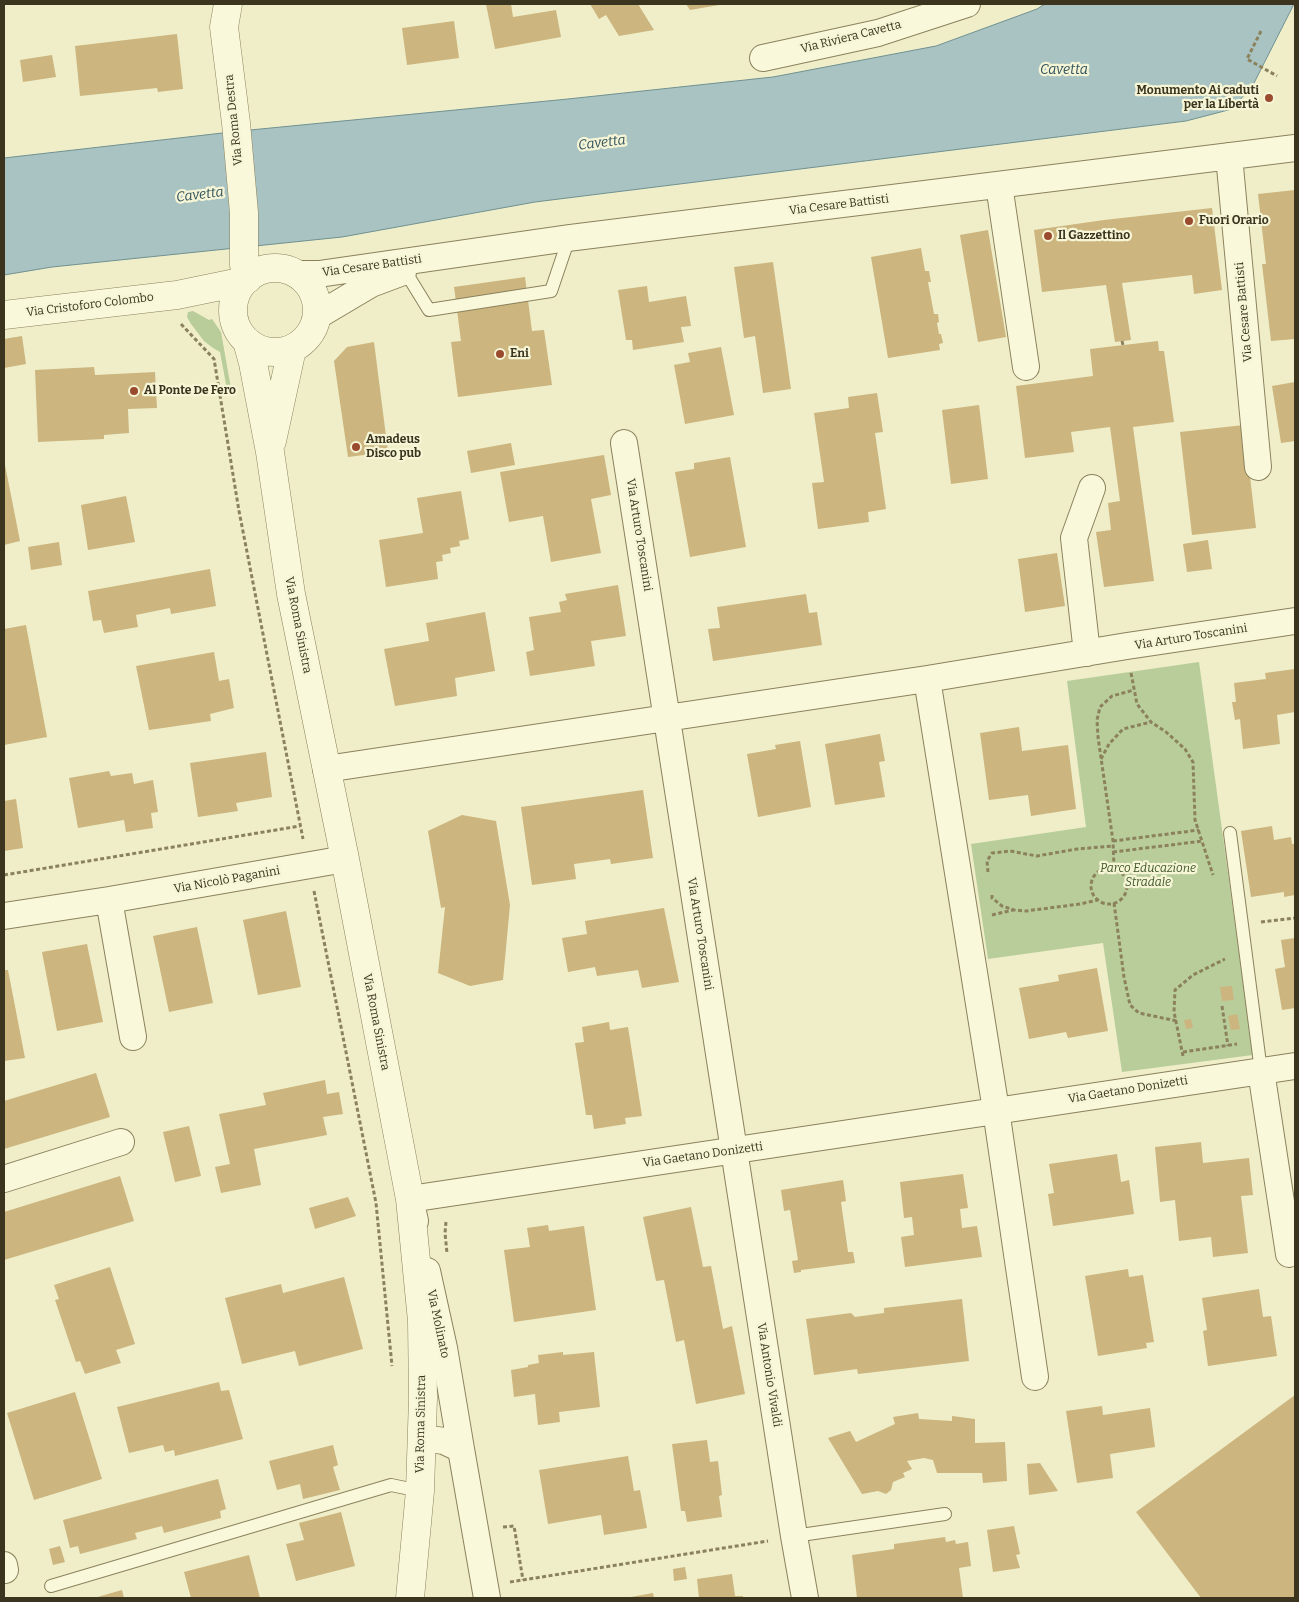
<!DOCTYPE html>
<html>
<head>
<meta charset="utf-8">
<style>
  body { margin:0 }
  #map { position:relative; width:1299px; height:1602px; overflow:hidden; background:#efeec8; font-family:Bitter,serif }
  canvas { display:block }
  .frame { position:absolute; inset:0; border:5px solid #3b3520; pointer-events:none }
</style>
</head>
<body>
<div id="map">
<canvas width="1299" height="1602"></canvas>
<div class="frame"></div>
</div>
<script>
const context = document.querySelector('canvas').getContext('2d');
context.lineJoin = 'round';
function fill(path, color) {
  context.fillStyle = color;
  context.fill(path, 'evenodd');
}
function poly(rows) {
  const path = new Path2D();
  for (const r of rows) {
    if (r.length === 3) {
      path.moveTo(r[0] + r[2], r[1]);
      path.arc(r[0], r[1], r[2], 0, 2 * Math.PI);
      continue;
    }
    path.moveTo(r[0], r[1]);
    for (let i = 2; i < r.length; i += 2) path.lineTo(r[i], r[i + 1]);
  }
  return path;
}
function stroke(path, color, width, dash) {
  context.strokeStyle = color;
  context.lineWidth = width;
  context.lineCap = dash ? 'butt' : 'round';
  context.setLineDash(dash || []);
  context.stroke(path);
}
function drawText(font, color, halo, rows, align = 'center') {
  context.font = font + ' Bitter,serif';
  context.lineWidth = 4.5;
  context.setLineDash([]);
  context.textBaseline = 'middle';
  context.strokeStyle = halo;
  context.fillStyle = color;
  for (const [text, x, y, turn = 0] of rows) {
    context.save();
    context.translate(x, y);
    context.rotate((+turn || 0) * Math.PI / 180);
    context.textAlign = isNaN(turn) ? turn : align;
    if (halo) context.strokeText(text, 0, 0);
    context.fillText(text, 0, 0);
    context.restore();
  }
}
const green = poly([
  [193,311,209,320,212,319,221,332,232,394,228,395,220,352,213,348,204,341,191,324,187,317,188,312],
  [1199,662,1253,1055,1122,1072,1103,943,988,959,971,844,1086,827,1067,681]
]);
const water = poly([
  [1045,4,1294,4,1253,85,1232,109,1186,121,535,202,342,237,52,267,4,275,4,158,240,131,568,99,773,77,936,46,1037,9,1045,4]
]);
const building = poly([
  [486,4,511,4,513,17,556,10,561,37,495,49],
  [590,4,638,4,654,30,619,36,606,15,599,19],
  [686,4,719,4,719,5,690,10],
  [454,21,459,58,407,65,402,28],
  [177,34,183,89,158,92,157,88,80,96,75,46],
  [52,55,56,77,23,82,20,60],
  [1295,190,1295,339,1271,341,1262,264,1266,264,1258,194],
  [1212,208,1222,290,1194,294,1192,275,1122,283,1131,340,1115,342,1106,285,1042,292,1034,230,1104,220],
  [988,230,1006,337,978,342,960,235],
  [921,248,925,271,929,271,931,282,928,282,934,314,938,314,939,322,937,323,939,334,941,334,943,343,939,344,940,350,888,358,871,257],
  [773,262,791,389,763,393,755,336,744,338,734,267],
  [525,277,532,331,544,330,552,385,458,397,451,342,461,341,454,287],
  [647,286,649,302,686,296,691,326,681,327,684,342,633,350,632,340,626,340,618,290],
  [22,336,26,364,4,368,4,339],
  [1158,341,1159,351,1164,351,1174,422,1133,427,1154,581,1104,587,1096,532,1111,530,1108,503,1120,501,1110,427,1071,432,1074,452,1025,458,1016,386,1093,376,1090,349],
  [374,342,388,452,348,457,334,361,347,347],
  [721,347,734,415,685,424,674,365,690,362,688,353],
  [94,367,95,375,155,372,157,408,128,409,129,433,104,435,104,439,38,442,35,370],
  [1295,382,1295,441,1281,443,1272,386],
  [877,393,883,432,875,433,886,509,868,512,869,522,818,529,812,483,824,482,814,413,849,408,848,397],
  [979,405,988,479,951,484,942,410],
  [1244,425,1256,528,1192,535,1180,432],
  [511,443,515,465,471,473,467,451],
  [604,455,611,495,591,499,601,553,551,562,543,516,509,522,500,472],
  [730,457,746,547,690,557,675,472,694,469,694,463],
  [5,465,20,541,4,545,4,466],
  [461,491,469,539,459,541,460,546,450,548,451,553,442,555,443,561,436,562,438,579,386,587,379,540,423,533,417,498],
  [126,496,135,542,88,550,81,505],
  [1208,540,1212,569,1187,572,1183,544],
  [59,542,62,565,31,570,28,547],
  [1057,553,1065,606,1025,612,1018,559],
  [210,569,216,606,171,614,170,608,136,615,138,627,104,633,101,620,93,621,88,591],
  [618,585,626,636,591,641,595,666,530,676,526,652,534,650,529,617,561,612,559,602,567,600,565,594],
  [806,594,809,613,817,612,822,645,713,661,708,629,720,628,717,607],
  [485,612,495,671,455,678,457,696,395,706,384,649,429,641,426,623],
  [26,625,47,737,4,745,4,629],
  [214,652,219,681,229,679,234,708,210,714,211,721,149,730,136,666],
  [1295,669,1295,712,1277,715,1280,744,1243,749,1240,719,1235,720,1232,702,1236,702,1234,683,1266,679,1265,673],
  [1019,727,1022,751,1068,745,1076,809,1031,816,1028,795,989,800,980,733],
  [880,734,885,761,879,762,885,797,835,805,825,744],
  [800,741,811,807,758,817,747,754,776,749,775,745],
  [266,752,272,797,236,803,238,811,198,817,190,763],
  [109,771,111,776,132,773,134,784,153,780,158,812,151,813,153,828,126,832,124,820,78,828,69,778],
  [643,790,653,858,611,864,610,859,574,864,576,879,532,885,521,807],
  [16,799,23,848,4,851,4,801],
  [462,815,496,821,510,905,503,980,470,986,438,973,445,907,441,908,428,831],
  [1272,826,1274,840,1291,837,1292,844,1295,844,1295,895,1284,897,1284,892,1251,897,1241,831],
  [664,908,679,982,642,988,638,970,597,976,595,967,568,972,562,938,587,934,585,921],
  [286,911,301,987,258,995,243,920],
  [197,927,213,1003,169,1012,153,936],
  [1295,938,1295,1008,1282,1010,1275,969,1285,967,1281,940],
  [87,944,103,1022,57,1031,42,952],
  [1097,968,1108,1031,1068,1038,1066,1032,1029,1039,1019,988,1059,981,1058,975],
  [4,970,8,970,25,1058,4,1061],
  [1232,986,1234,1000,1222,1001,1220,987],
  [1237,1014,1240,1029,1231,1030,1228,1016],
  [1191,1019,1193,1028,1186,1029,1184,1020],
  [609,1022,610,1030,628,1027,642,1116,625,1118,626,1124,594,1129,592,1115,586,1115,575,1043,584,1042,582,1027],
  [96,1073,110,1117,4,1149,4,1101],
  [325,1080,327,1094,339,1092,343,1114,323,1117,327,1135,254,1149,261,1185,221,1193,215,1167,230,1164,219,1114,266,1105,263,1093],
  [189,1126,201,1176,175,1182,163,1132],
  [1201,1142,1203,1163,1249,1158,1253,1195,1241,1196,1248,1253,1213,1257,1211,1237,1179,1241,1175,1200,1160,1202,1155,1147],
  [1117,1154,1121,1182,1129,1180,1134,1214,1053,1226,1048,1194,1054,1193,1049,1164],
  [963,1174,968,1208,960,1209,962,1228,977,1226,982,1257,905,1267,901,1237,914,1235,912,1217,904,1218,900,1182],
  [120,1176,134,1221,4,1260,4,1212],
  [843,1180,846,1201,841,1202,848,1252,853,1252,855,1263,801,1270,801,1272,794,1273,792,1261,798,1260,790,1210,784,1211,781,1190],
  [348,1197,356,1216,315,1229,309,1208],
  [691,1207,703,1267,711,1266,723,1329,732,1326,745,1394,696,1404,684,1340,676,1342,664,1280,656,1281,643,1217],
  [548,1225,549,1231,584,1226,596,1310,514,1322,504,1250,530,1247,527,1228],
  [110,1267,135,1344,116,1350,121,1363,85,1374,80,1361,76,1362,55,1300,59,1299,54,1285],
  [1128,1269,1129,1277,1143,1275,1154,1342,1146,1343,1147,1348,1098,1356,1085,1276],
  [344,1277,363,1349,299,1366,295,1351,242,1364,225,1298,281,1284,283,1293],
  [1259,1289,1263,1317,1271,1316,1277,1356,1208,1366,1203,1331,1207,1330,1202,1298],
  [962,1299,969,1361,858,1374,857,1369,814,1375,806,1319,851,1313,855,1317,884,1313,884,1308],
  [563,1352,563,1355,594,1352,600,1407,559,1412,560,1422,538,1425,535,1394,514,1397,511,1370,528,1367,528,1365,539,1363,538,1355],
  [219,1382,221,1391,229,1390,243,1439,175,1456,174,1450,165,1452,163,1445,129,1453,117,1407],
  [75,1392,102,1479,34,1500,7,1413],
  [1295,1395,1295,1598,1201,1598,1136,1512],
  [1102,1406,1103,1415,1150,1408,1155,1447,1110,1454,1113,1478,1077,1483,1066,1411],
  [918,1413,919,1419,952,1421,952,1416,975,1419,975,1443,1005,1442,1007,1481,983,1483,982,1473,937,1473,933,1460,924,1458,907,1461,912,1469,903,1473,905,1477,893,1482,891,1490,886,1494,878,1491,862,1494,828,1438,850,1431,856,1442,895,1424,893,1417],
  [707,1440,710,1462,718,1461,722,1495,719,1496,722,1517,687,1522,685,1511,681,1511,672,1444],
  [333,1445,338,1465,333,1467,340,1490,303,1499,300,1484,277,1490,269,1461],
  [628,1456,634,1491,640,1490,647,1528,604,1535,601,1515,548,1524,539,1470],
  [1040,1463,1058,1491,1029,1495,1027,1464],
  [218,1479,226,1509,220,1511,221,1518,164,1533,162,1526,135,1533,137,1539,80,1554,78,1546,70,1548,63,1520],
  [341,1512,355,1566,296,1581,286,1544,304,1540,299,1523],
  [1014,1526,1020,1554,1016,1555,1020,1568,993,1572,987,1530],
  [945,1537,946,1542,955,1540,956,1544,968,1542,971,1566,959,1568,963,1598,857,1598,852,1555,894,1549,894,1544],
  [60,1546,65,1562,53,1565,49,1549],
  [249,1555,260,1598,191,1598,184,1572],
  [685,1567,687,1579,674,1581,673,1569],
  [732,1574,735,1596,743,1596,743,1598,699,1598,697,1579],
  [122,1590,124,1598,94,1598],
  [653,1593,654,1598,631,1598,631,1597]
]);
const path = poly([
  [1261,31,1247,59,1277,76],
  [181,324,214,359,239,511,303,839],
  [1122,341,1123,345],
  [1131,673,1137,704,1151,722,1166,732,1185,749,1193,762,1195,820,1213,875],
  [1101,759,1109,744,1123,729,1151,722],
  [1113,841,1199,830],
  [1113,852,1203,841],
  [1109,886,18],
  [1114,868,1113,841,1098,737,1097,720,1100,707,1112,696,1134,690],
  [988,872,987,861,992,853,1010,851,1037,856,1077,849,1113,846],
  [4,875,300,826],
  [314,891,376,1203,392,1366],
  [992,895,992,898,1002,906,1014,910,1026,911,1080,904,1098,900],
  [1114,903,1124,977,1130,1005,1139,1013,1177,1021],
  [992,915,1013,910],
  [1261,922,1295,918],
  [1222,1006,1228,1046],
  [1183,1052,1237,1044],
  [1183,1056,1174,1012,1175,990,1193,975,1225,959],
  [446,1222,445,1233,447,1253],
  [503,1527,514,1526,523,1580],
  [510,1582,768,1541]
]);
const service = poly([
  [405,271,429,310,551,291,569,238],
  [1230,833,1261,1071],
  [794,1536,945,1514],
  [51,1586,391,1485,420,1491]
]);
const minor = poly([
  [763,58,878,33,967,4],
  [1229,156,1258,467],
  [999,185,1026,367],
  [296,274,319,274,569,238,1295,148],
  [317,316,371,284,403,272],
  [624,443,794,1536,805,1598],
  [1087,653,1074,538,1092,488],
  [927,679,996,1110,1035,1377],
  [326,769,927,679,1127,646,1295,621],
  [109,900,133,1037],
  [4,916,109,900,345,859],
  [1261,1071,1289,1254],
  [4,1179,121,1142],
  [415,1221,410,1199,1295,1066],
  [427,1271,444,1348,461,1449],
  [422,1438,444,1441,461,1449,487,1598],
  [4,1565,5,1570]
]);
const tertiary = poly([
  [228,4,224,27,236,123,244,213,244,265,248,279],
  [275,310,42],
  [4,315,177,295,245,281],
  [247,341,253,363,270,452,291,594,345,859,410,1199,422,1321,423,1398,420,1491,410,1598],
  [272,441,292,349]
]);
const markers = [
  [1269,98,5,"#9a4a2d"],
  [1189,221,5,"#9a4a2d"],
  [1048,236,5,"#9a4a2d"],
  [500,354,5,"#9a4a2d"],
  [134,391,5,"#9a4a2d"],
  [356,447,5,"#9a4a2d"]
];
const streetNames = [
  ["Via Riviera Cavetta",851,37,-14],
  ["Via Roma Destra",234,120,-96],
  ["Via Cesare Battisti",839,205,-7],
  ["Via Cesare Battisti",372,266,-8],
  ["Via Cristoforo Colombo",90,305,-7],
  ["Via Cesare Battisti",1244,312,-95],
  ["Via Arturo Toscanini",639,535,81],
  ["Via Roma Sinistra",298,625,79],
  ["Via Arturo Toscanini",1191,637,-9],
  ["Via Nicolò Paganini",227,880,-10],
  ["Via Arturo Toscanini",700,934,81],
  ["Via Roma Sinistra",376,1022,79],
  ["Via Gaetano Donizetti",1128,1090,-9],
  ["Via Gaetano Donizetti",703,1155,-8],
  ["Via Molinato",438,1324,78],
  ["Via Antonio Vivaldi",769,1375,81],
  ["Via Roma Sinistra",421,1424,-89]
];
const poiNames = [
  ["Monumento Ai caduti",1259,91,"right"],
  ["per la Libertà",1259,105,"right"],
  ["Fuori Orario",1199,221],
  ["Il Gazzettino",1058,236],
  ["Eni",510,354],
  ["Al Ponte De Fero",144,391],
  ["Amadeus",366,440],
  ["Disco pub",366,454]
];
const parkNames = [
  ["Parco Educazione",1148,869],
  ["Stradale",1148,883]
];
const waterNames = [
  ["Cavetta",1064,70],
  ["Cavetta",602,143,-7],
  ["Cavetta",200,195,-7]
];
fill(green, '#b9cd9b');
fill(water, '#a9c3c2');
stroke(water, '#6f9091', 1);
fill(building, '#ccb57e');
stroke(service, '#8b825d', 14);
stroke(minor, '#8b825d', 28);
stroke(tertiary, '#8b825d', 29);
stroke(path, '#8b825d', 3, [4, 2.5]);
stroke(service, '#f9f8db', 12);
stroke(minor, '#f9f8db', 26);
stroke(tertiary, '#f9f8db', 28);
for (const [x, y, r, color] of markers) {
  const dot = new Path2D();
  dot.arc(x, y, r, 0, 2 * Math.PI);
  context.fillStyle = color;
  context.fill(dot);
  stroke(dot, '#f6f6d7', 2);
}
drawText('12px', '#3b3520', '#f6f6d7', streetNames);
drawText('bold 12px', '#3b3520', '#f6f6d7', poiNames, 'left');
drawText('italic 12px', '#3e5727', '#f6f6d7', parkNames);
drawText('italic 14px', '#30515b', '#f6f6d7', waterNames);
</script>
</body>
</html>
